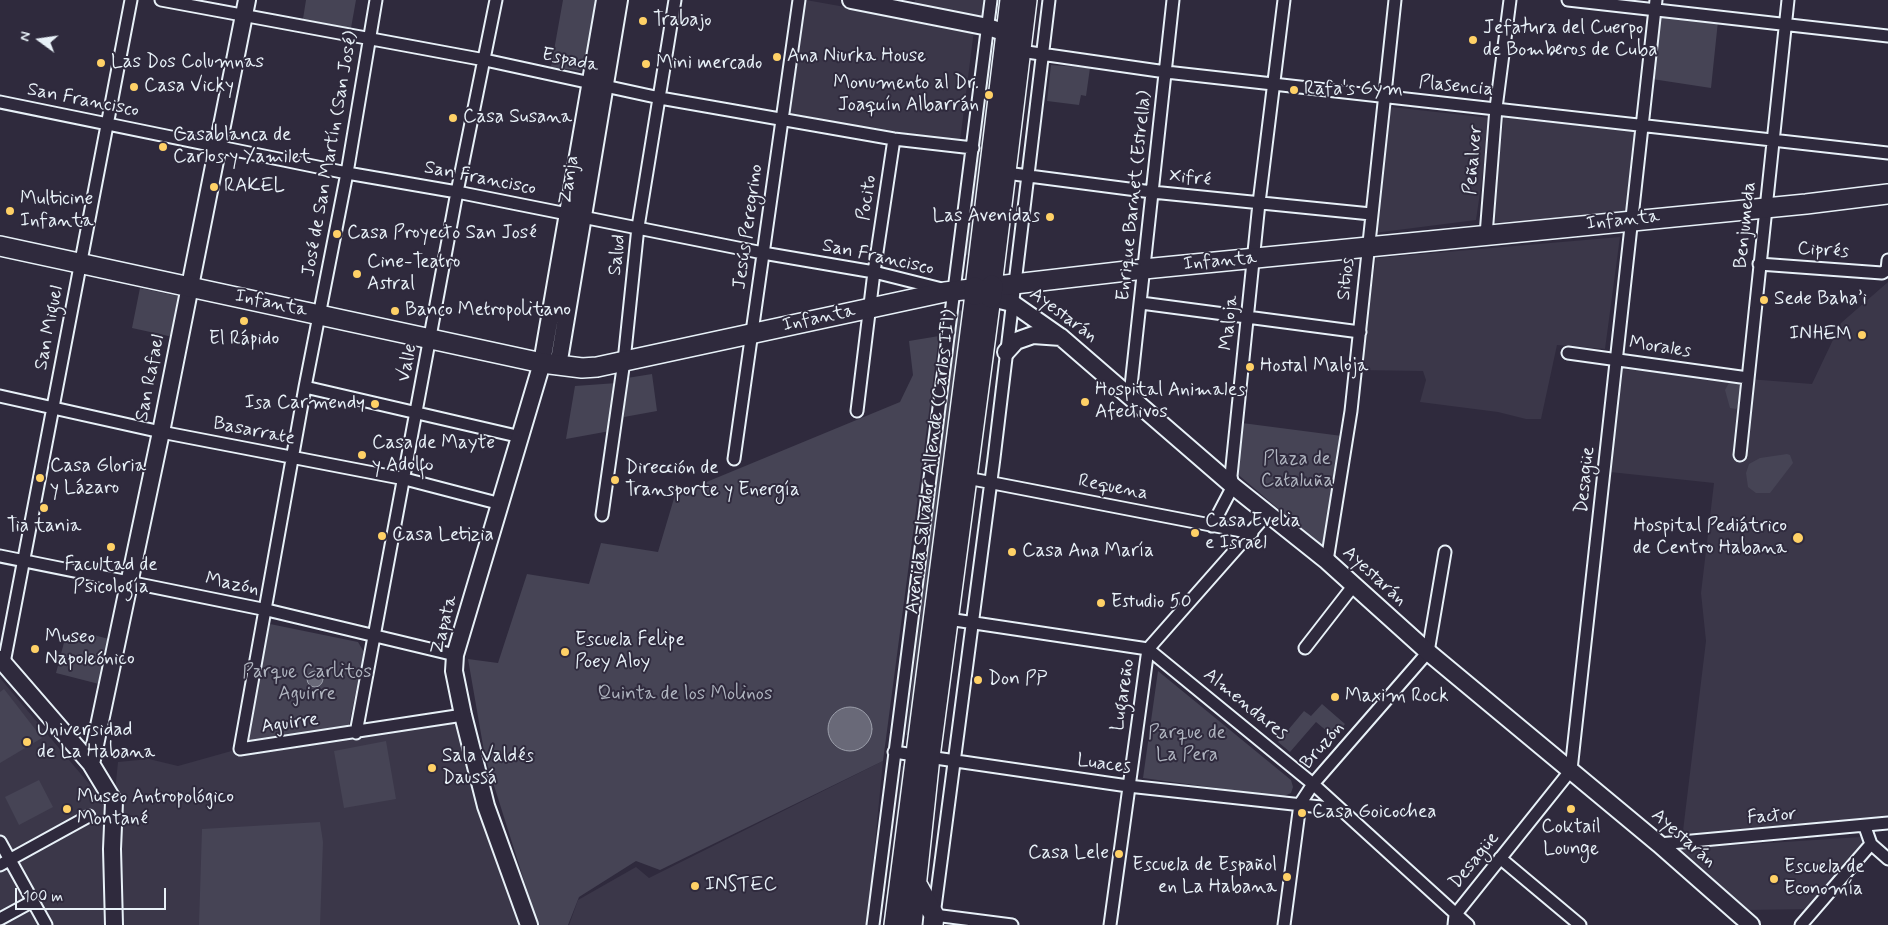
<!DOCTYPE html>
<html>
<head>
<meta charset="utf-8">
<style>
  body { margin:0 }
  #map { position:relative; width:1888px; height:925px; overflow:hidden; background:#2f2a3d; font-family:Mynerve,sans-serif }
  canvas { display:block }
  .north { position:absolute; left:15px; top:15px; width:50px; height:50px; -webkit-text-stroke:4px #2f2a3d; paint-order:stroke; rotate:284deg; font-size:14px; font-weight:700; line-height:20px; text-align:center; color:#e8f1f8 }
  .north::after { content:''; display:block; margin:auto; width:18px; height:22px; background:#e8f1f8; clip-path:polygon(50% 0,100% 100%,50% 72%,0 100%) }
  .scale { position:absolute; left:15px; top:888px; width:151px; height:22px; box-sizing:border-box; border:2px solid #e8f1f8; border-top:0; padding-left:6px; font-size:15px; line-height:18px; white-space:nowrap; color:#e8f1f8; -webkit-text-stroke:4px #2f2a3d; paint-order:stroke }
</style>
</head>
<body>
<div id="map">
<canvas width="1888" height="925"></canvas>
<div class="north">N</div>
<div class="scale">100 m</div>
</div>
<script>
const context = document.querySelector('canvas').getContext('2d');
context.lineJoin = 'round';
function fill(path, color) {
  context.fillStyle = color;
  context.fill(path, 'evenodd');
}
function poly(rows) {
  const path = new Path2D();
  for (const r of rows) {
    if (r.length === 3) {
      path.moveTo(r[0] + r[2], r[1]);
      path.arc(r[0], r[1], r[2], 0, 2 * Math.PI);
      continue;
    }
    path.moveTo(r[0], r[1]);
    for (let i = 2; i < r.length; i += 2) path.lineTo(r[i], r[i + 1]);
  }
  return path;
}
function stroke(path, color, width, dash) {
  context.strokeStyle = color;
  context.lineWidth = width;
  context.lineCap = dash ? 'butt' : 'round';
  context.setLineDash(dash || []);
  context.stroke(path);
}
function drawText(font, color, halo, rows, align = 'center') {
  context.font = font + ' Mynerve,sans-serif';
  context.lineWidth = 4;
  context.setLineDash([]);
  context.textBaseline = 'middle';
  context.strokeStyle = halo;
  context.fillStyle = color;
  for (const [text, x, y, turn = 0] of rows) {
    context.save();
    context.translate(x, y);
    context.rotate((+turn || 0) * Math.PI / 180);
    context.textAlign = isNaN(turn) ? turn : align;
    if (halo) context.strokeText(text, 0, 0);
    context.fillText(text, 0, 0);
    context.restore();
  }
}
const built = poly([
  [806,0,974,30,960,141,790,117],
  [915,0,985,0,983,16,914,7],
  [1391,107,1491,118,1476,220,1374,233],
  [1504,115,1634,130,1626,208,1622,213,1492,223],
  [1620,237,1605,349,1557,345,1541,419,1526,419,1498,412,1420,402,1426,380,1423,371,1358,370,1376,258],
  [1888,282,1888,815,1682,839,1706,641,1701,593,1714,483,1610,472,1622,369,1812,384,1841,323],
  [0,678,107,805,104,925,0,925],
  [458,716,480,808,518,925,114,925,114,802,118,762,149,759,178,766,235,750],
  [883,761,867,925,569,925,578,900,636,867,649,878],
  [1861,837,1864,848,1811,909,1747,910,1675,849]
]);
const green = poly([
  [306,0,356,0,351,28,303,19],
  [563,0,601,0,588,63,580,71,551,67],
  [1661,14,1718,21,1711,88,1652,79],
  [990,42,998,43,973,256,964,255],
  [1051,65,1090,68,1086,96,1081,95,1079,105,1047,101],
  [140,288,182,297,173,337,132,328],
  [957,310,966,311,914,737,906,735],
  [939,336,883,761,660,870,636,861,579,897,568,925,538,925,485,757,468,659,498,663,527,574,589,584,601,543,658,552,675,495,900,402,913,375,909,341],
  [652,374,657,411,624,417,627,378],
  [1730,381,1740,382,1739,405,1736,409,1730,408,1725,390],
  [617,383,610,431,566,439,575,386],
  [1242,423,1342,436,1327,541,1321,545,1235,472],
  [1787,454,1790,455,1793,463,1770,493,1756,493,1748,487,1746,473,1749,464,1760,458],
  [270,624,358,642,364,652,348,730,245,743],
  [74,630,109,639,99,684,56,673,66,635,72,637],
  [1158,671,1291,780,1293,787,1291,793,1282,797,1143,778],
  [4,689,42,738,0,763,0,692],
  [1322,704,1345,724,1339,732,1328,732,1316,722,1290,752,1278,742,1304,711,1311,716],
  [386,741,396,799,344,808,334,751],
  [902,766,911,767,892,925,883,925],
  [39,780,53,807,19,825,5,797],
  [320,822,323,842,320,925,199,925,202,829]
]);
const water = poly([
  [315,679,8],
  [850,729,22]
]);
const street = poly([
  [161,0,485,60,660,98,894,139,973,148],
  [376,0,347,173,305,387,240,749,463,715],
  [1568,0,1888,36],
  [1020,51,1166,72,1888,153],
  [0,102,347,173,457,192,763,253,874,272,942,289],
  [1006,173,1152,192,1371,214],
  [1486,235,1496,108,1510,0],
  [1759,264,1882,273,1887,270,1888,260],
  [1141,303,1360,332],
  [1568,353,1748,378],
  [305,387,521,437],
  [1130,395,1173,0],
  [0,396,161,432,405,479,501,504],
  [857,411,874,272,894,139],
  [1740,455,1788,0],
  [734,459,799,0],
  [967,478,1252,533],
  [602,515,624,361,638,227,675,0],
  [1212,526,1233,486,1231,476,1259,203,1284,0],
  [0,556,267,610,455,655],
  [1327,561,1351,411,1395,0],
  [948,619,1148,649,1313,784,1468,925],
  [1305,648,1354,585],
  [4,663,131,0],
  [356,733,457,192,496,0],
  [894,752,1128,786,1339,809],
  [0,842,46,925],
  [1659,844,1888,823],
  [1871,844,1888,859],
  [1500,858,1580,925],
  [0,865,89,816],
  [0,919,33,901],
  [873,925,991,0],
  [1012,925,934,915,994,458,1049,0],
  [1110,925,1148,649,1267,514],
  [1284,925,1300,804,1313,784,1428,652,1445,552],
  [1454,925,1455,915,1571,770,1656,0],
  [1801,925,1871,844,1865,827]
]);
const secondary = poly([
  [851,0,988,27,1006,33,1013,41],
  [979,295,1012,303,1062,338,1233,486,1327,561,1428,652,1659,844,1751,925],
  [1006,352,1016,341,1033,335,1061,337],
  [558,366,619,0],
  [0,659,91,764,114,802,112,849,114,925],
  [91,764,161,432,247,0],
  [529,925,486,806,463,715,454,671,455,655,542,363,605,0]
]);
const primary = poly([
  [0,246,542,363,582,368,597,367,945,292,1144,269,1806,204,1888,194],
  [992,286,1027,0],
  [975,288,1010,0],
  [917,884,934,915,933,925],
  [894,925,975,294],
  [912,925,930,757,991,297]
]);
const highway = poly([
  [975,294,975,288],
  [991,297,992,286]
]);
const markers = [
  [643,21,5,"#ffd166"],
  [1473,40,5,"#ffd166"],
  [777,57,5,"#ffd166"],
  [101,63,5,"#ffd166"],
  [646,64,5,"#ffd166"],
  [134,87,5,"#ffd166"],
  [1294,90,5,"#ffd166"],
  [989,95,5,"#ffd166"],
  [453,118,5,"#ffd166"],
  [163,147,5,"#ffd166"],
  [214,187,5,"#ffd166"],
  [10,211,5,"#ffd166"],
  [1050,217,5,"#ffd166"],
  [337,234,5,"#ffd166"],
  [357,274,5,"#ffd166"],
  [1764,300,5,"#ffd166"],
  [395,311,5,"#ffd166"],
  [244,321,5,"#ffd166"],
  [1862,335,5,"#ffd166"],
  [1250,367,5,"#ffd166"],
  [1085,402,5,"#ffd166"],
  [375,404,5,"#ffd166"],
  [362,455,5,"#ffd166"],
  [40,478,5,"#ffd166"],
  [615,480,5,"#ffd166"],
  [44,508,5,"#ffd166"],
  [1195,533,5,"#ffd166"],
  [382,536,5,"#ffd166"],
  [1798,538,6,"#ffd166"],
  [111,547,5,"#ffd166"],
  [1012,552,5,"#ffd166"],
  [1101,603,5,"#ffd166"],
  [35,649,5,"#ffd166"],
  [565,652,5,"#ffd166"],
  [978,680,5,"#ffd166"],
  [1335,697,5,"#ffd166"],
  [27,742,5,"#ffd166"],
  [432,768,5,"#ffd166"],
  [67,809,5,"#ffd166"],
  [1571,809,5,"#ffd166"],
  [1302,813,5,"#ffd166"],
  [1119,854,5,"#ffd166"],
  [1287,877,5,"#ffd166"],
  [1774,879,5,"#ffd166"],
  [695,886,5,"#ffd166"]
];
const poiNames = [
  ["Trabajo",653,21],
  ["Jefatura del Cuerpo",1483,29],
  ["de Bomberos de Cuba",1483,51],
  ["Ana Niurka House",787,57],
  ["Las Dos Columnas",111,63],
  ["Mini mercado",656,64],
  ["Monumento al Dr.",979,84,"right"],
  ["Joaquín Albarrán",979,106,"right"],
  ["Casa Vicky",144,87],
  ["Rafa's Gym",1304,90],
  ["Casa Susana",463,118],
  ["Casablanca de",173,136],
  ["Carlos y Yamilet",173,158],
  ["RAKEL",224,187],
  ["Multicine",20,200],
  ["Infanta",20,222],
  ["Las Avenidas",1040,217,"right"],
  ["Casa Proyecto San José",347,234],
  ["Cine-Teatro",367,263],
  ["Astral",367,285],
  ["Sede Baha’i",1774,300],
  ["Banco Metropolitano",405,311],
  ["INHEM",1852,335,"right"],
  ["El Rápido",244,340,"center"],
  ["Hostal Maloja",1260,367],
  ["Hospital Animales",1095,391],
  ["Afectivos",1095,413],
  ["Isa Carmendy",365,404,"right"],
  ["Casa de Mayte",372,444],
  ["y Adolfo",372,466],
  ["Casa Gloria",50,467],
  ["y Lázaro",50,489],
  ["Dirección de",625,469],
  ["Transporte y Energía",625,491],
  ["Casa Evelia",1205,522],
  ["e Israel",1205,544],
  ["Tia tania",44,527,"center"],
  ["Hospital Pediátrico",1787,527,"right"],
  ["de Centro Habana",1787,549,"right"],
  ["Casa Letizia",392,536],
  ["Casa Ana María",1022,552],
  ["Facultad de",111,566,"center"],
  ["Psicología",111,588,"center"],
  ["Estudio 50",1111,603],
  ["Museo",45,638],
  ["Napoleónico",45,660],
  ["Escuela Felipe",575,641],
  ["Poey Aloy",575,663],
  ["Don PP",988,680],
  ["Maxim Rock",1345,697],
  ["Universidad",37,731],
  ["de La Habana",37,753],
  ["Sala Valdés",442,757],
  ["Daussá",442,779],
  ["Museo Antropológico",77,798],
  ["Montané",77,820],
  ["Casa Goicochea",1312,813],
  ["Coktail",1571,828,"center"],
  ["Lounge",1571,850,"center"],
  ["Casa Lele",1109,854,"right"],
  ["Escuela de Español",1277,866,"right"],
  ["en La Habana",1277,888,"right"],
  ["Escuela de",1784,868],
  ["Economía",1784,890],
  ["INSTEC",705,886]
];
const streetNames = [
  ["Espada",570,61,12],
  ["Plasencia",1456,87,6],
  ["San Francisco",83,101,11],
  ["José de San Martín (San José)",331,154,-80],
  ["Peñalver",1474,160,-85],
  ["San Francisco",480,179,11],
  ["Xifré",1190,179,6],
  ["Zanja",570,180,-81],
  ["Enrique Barnet (Estrella)",1135,196,-84],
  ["Pocito",868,198,-81],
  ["Infanta",1623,221,-6],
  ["Benjumeda",1746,225,-84],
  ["Jesús Peregrino",749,227,-82],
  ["Ciprés",1823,251,4],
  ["Salud",618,255,-84],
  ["San Francisco",878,258,12],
  ["Infanta",1220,262,-5],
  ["Sitios",1347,279,-84],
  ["Infanta",271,304,12],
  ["Ayestarán",1063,316,36],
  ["Infanta",819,319,-12],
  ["Maloja",1230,323,-84],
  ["San Miguel",50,328,-79],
  ["Morales",1660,348,8],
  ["Valle",408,363,-79],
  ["San Rafael",151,378,-79],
  ["Basarrate",254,432,11],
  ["Avenida Salvador Allende (Carlos III)",932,462,-83],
  ["Desagüe",1586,480,-84],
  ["Requena",1113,488,11],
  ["Ayestarán",1374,577,42],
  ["Mazón",232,585,12],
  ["Zapata",445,625,-76],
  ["Lugareño",1124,695,-81],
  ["Almendares",1245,705,39],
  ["Aguirre",290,724,-8],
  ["Bruzón",1323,746,-49],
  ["Luaces",1104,765,8],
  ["Factor",1772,817,-5],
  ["Ayestarán",1683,839,41],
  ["Desagüe",1475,861,-51]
];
const parkNames = [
  ["Plaza de",1297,460],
  ["Cataluña",1297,482],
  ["Parque Carlitos",307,673],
  ["Aguirre",307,695],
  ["Quinta de los Molinos",685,695],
  ["Parque de",1187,734],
  ["La Pera",1187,756]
];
fill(built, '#3b3749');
fill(green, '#464455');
fill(water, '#696978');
stroke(water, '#9c9fab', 1);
stroke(street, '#e8f1f8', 15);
stroke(secondary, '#e8f1f8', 20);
stroke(primary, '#e8f1f8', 22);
stroke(highway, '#e8f1f8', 25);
stroke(street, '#2f2a3d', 11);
stroke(secondary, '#2f2a3d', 16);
stroke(primary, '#2f2a3d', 19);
stroke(highway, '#2f2a3d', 21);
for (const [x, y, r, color] of markers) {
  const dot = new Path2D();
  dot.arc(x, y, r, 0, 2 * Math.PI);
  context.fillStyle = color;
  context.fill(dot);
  stroke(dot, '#2f2a3d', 2);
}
drawText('19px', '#e8f1f8', '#2f2a3d', poiNames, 'left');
drawText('19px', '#e8f1f8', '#2f2a3d', streetNames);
drawText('19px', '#afb4bf', '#2f2a3d', parkNames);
</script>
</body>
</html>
